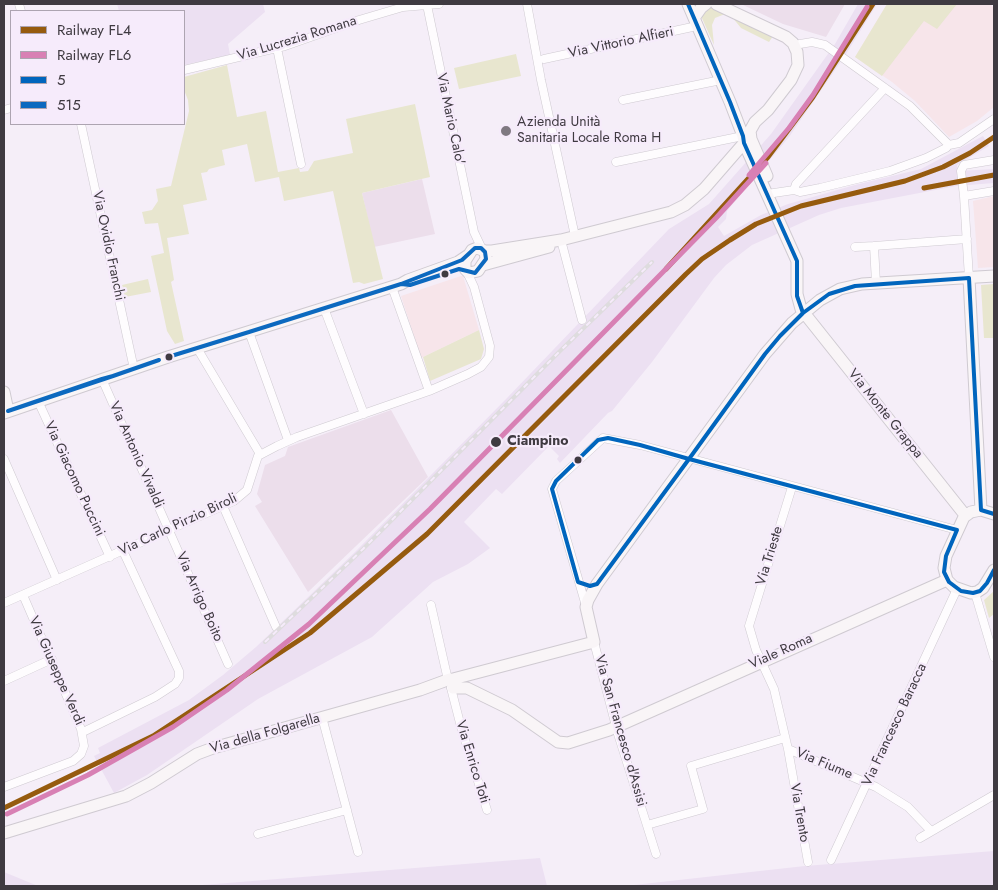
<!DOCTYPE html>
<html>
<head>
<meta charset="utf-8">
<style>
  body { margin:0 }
  #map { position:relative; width:998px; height:890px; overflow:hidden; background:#f5eef8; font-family:Jost,sans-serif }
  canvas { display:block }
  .frame { position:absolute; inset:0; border:5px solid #3f3a41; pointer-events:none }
  .legend { position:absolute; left:10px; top:10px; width:175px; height:115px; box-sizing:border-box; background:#f6ebfb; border:1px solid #ada4b1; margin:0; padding:6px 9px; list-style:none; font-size:15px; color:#3f3a41 }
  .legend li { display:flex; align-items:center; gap:10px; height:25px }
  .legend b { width:25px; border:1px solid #ada4b1 }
</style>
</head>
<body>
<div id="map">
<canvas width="998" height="890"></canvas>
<div class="frame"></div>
<ul class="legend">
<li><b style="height:6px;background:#965b0e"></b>Railway FL4</li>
<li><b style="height:6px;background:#d880b4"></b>Railway FL6</li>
<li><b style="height:6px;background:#0065bd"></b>5</li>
<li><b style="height:6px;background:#0c69bf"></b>515</li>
</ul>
</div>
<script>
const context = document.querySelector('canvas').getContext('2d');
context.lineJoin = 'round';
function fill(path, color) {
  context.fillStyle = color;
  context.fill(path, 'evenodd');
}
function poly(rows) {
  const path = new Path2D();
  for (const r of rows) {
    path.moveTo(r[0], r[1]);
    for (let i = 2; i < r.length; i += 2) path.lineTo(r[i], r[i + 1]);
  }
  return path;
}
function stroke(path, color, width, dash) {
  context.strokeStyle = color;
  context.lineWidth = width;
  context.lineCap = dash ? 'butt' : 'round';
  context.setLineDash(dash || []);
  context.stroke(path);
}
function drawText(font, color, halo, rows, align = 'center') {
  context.font = font + ' Jost,sans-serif';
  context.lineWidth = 4.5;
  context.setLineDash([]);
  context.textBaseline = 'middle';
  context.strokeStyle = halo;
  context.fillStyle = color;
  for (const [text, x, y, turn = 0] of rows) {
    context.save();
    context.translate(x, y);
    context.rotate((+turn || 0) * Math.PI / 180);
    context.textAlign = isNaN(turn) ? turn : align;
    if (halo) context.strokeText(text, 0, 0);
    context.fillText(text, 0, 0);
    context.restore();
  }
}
const commercial = poly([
  [741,4,845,4,826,37,783,24],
  [422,179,435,234,374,247,362,193],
  [391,410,428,477,308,592,255,506,262,502,257,494,265,465,285,456,288,447]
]);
const built = poly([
  [117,4,263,4,265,12,228,44,230,55,184,65,184,11,119,11],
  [858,4,877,4,846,54,789,137,727,211,726,219,718,227,724,236,761,215,788,204,855,185,921,169,983,136,989,146,957,165,958,171,994,169,994,183,956,186,841,208,819,215,752,245,726,265,714,278,652,362,612,411,608,413,560,463,557,459,559,456,549,446,502,494,496,489,464,522,490,548,468,564,433,582,372,637,258,699,147,775,114,793,94,756,100,753,98,748,189,700,223,675,256,647,354,553,507,398,669,229,709,204,771,134,835,44],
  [994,851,994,886,625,886,805,866],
  [540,858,547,886,190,886],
  [4,872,38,886,4,886]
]);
const education = poly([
  [887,4,990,4,994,8,994,107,977,121,949,137,915,101,892,82,855,57],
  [994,196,994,267,978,268,973,201],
  [461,276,463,276,479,330,421,358,401,296]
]);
const green = poly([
  [887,4,957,4,937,29,924,21,882,76,855,57],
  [710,7,725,14,715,18,712,25,714,45,701,16,701,13],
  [732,17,773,36,769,42,741,28],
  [516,54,521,76,459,89,454,68],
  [227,65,237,117,266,111,278,172,299,168,300,172,308,171,314,161,353,153,346,119,415,104,430,177,362,193,383,279,364,284,359,282,353,283,333,191,284,201,279,177,255,182,247,144,222,150,225,165,209,169,207,172,201,173,207,200,183,205,189,234,167,238,174,280,171,282,184,341,175,344,167,331,151,256,164,253,158,223,145,224,142,212,152,210,158,201,156,189,171,186,189,111,188,100,184,90,184,77],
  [148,279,151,292,125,297,122,285],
  [994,284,994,338,984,338,981,285],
  [479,330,484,349,481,359,430,381,423,357],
  [994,591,994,614,989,618,984,600]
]);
const street = poly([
  [19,4,21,11],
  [527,4,541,80,575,236],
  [427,5,474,232,482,249],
  [794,45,812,42,825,45,910,106,949,145,959,143,994,119],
  [277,48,301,164],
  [544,59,697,26],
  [184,70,285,46,359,20,403,7,439,4],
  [623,100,721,80],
  [4,110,11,108],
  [81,124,134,369],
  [616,162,743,136],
  [794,190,796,184,885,88],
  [767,194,794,190,800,192,820,188,890,171,926,158,946,148,949,145],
  [964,196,994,191],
  [561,240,582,320],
  [855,247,874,246],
  [969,278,964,196,961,171,964,165,994,160],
  [876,283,874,246,967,239],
  [392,287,429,391],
  [324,308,364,414],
  [249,332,288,440],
  [197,348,260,454],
  [102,379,228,664],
  [38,401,110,557],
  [4,459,57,580],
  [792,487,749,626,756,650,774,689,778,706,788,749,808,862],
  [223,506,276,627],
  [975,593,994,657],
  [4,603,234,501,247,490,258,456,277,446,297,437,429,391,468,374,481,367,489,357,490,346,474,287,467,272],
  [431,605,448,680],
  [586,606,552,489,556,481,603,438,640,445,957,530],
  [594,642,618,734,656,854],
  [4,681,52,659],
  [451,688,461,727,487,810],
  [322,717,358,852],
  [83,732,155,697,175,684,179,678,179,671,123,551],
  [788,749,876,787,908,807,931,831],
  [4,787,73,761,81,754,84,746,81,729,23,595],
  [647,825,703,809,691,766,785,738],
  [258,834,347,810],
  [920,838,994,795],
  [831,860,957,589]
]);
const secondary = poly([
  [688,4,730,102,743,136,744,143,797,261,797,294,801,309,965,515],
  [716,4,786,37,793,43,797,52,798,65,791,80,768,110,755,122,750,131,751,139,767,176],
  [694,18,701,8,706,4],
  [477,248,485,251,486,259,478,271,469,273,465,269,465,261,472,250,477,248],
  [485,251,492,251,561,240,671,212,685,205,704,189,744,143],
  [483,265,549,247],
  [969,278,981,510],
  [4,392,8,411],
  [4,413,168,357,401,284,408,280,458,262,467,256],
  [994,514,981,510,971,512,964,517,946,556,944,568,947,580,954,587,971,593,977,592,983,588,994,570],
  [453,679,594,642,586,607,588,600,597,584,765,354,792,323,820,300,840,289,862,284,994,276],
  [453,688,467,688,512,710,558,742,568,743,609,730,947,580],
  [4,833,126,796,151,783,197,754,213,748,420,690,450,679,454,680,456,684]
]);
const rail = poly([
  [265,642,363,549,560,351,652,262]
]);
const bus1 = poly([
  [688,4,730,102,743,136,744,143,797,261,797,296,803,313],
  [608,438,640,445,689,459,597,584,590,586,578,582,552,489,556,481,598,440,608,438],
  [689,459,957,530,946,556,944,572,949,582,961,591,973,593,980,591,987,583,994,570],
  [689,459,765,354,780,336,803,313,829,294,855,286,969,278,981,510,994,514]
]);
const bus2 = poly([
  [475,248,481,248,485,252,486,259,475,273,459,269,410,285,401,284,462,260,475,248],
  [249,332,401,284],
  [249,332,401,284],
  [168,357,249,332],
  [168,357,249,332],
  [113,376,8,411,102,379,113,376],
  [113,376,159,360],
  [113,376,159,360]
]);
const rail1 = poly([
  [924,188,994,175],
  [666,269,768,157,813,97,873,4],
  [4,808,153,736,310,633,427,534,686,274,702,259,730,240,756,224,801,206,905,181,943,167,970,153,994,137]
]);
const rail2 = poly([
  [749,175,789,128,813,95,867,7],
  [7,814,88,775,173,727,227,690,309,624,430,509,495,443,716,218,766,163]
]);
const markers = [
  [506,131,6,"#7f7981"],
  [445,274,4.5,"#3f3a41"],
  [169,357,4.5,"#3f3a41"],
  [496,442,6,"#3f3a41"],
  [578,460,4.5,"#3f3a41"]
];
const streetNames = [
  ["Via Lucrezia Romana",297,39,-17],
  ["Via Vittorio Alfieri",621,43,-12],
  ["Via Mario Calo'",450,119,78],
  ["Via Ovidio Franchi",108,246,78],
  ["Via Monte Grappa",885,414,51],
  ["Via Antonio Vivaldi",136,455,66],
  ["Via Giacomo Puccini",74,479,65],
  ["Via Carlo Pirzio Biroli",178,525,-25],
  ["Via Trieste",770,556,-73],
  ["Via Arrigo Boito",199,597,66],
  ["Viale Roma",781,652,-24],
  ["Via Giuseppe Verdi",56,671,66],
  ["Via Francesco Baracca",895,725,-65],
  ["Via San Francesco d'Assisi",620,731,74],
  ["Via della Folgarella",265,734,-16],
  ["Via Enrico Toti",472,762,73],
  ["Via Fiume",824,764,23],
  ["Via Trento",799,813,80]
];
const poiNames = [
  ["Azienda Unità",517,123],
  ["Sanitaria Locale Roma H",517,139]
];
const stopNames = [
  ["Ciampino",507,442]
];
fill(commercial, '#ecdeeb');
fill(built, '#ece0f2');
fill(education, '#f7e5ea');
fill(green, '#e8e6cf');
stroke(street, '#cfcad1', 9);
stroke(secondary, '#cfcad1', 13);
stroke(street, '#fefcfe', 8);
stroke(secondary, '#f9f5f7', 11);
stroke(rail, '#dedcde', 4);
stroke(rail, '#f6ebfb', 2, [5.5]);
stroke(bus1, '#0065bd', 4);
stroke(bus2, '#0c69bf', 4);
stroke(rail1, '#965b0e', 5);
stroke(rail2, '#d880b4', 5);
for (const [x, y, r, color] of markers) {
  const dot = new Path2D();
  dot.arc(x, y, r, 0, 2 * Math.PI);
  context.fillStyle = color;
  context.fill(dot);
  stroke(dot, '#f6ebfb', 2);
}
drawText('14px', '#3f3a41', '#f6ebfb', streetNames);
drawText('14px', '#3f3a41', '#f6ebfb', poiNames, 'left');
drawText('bold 14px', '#3f3a41', '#f6ebfb', stopNames, 'left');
</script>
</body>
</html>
